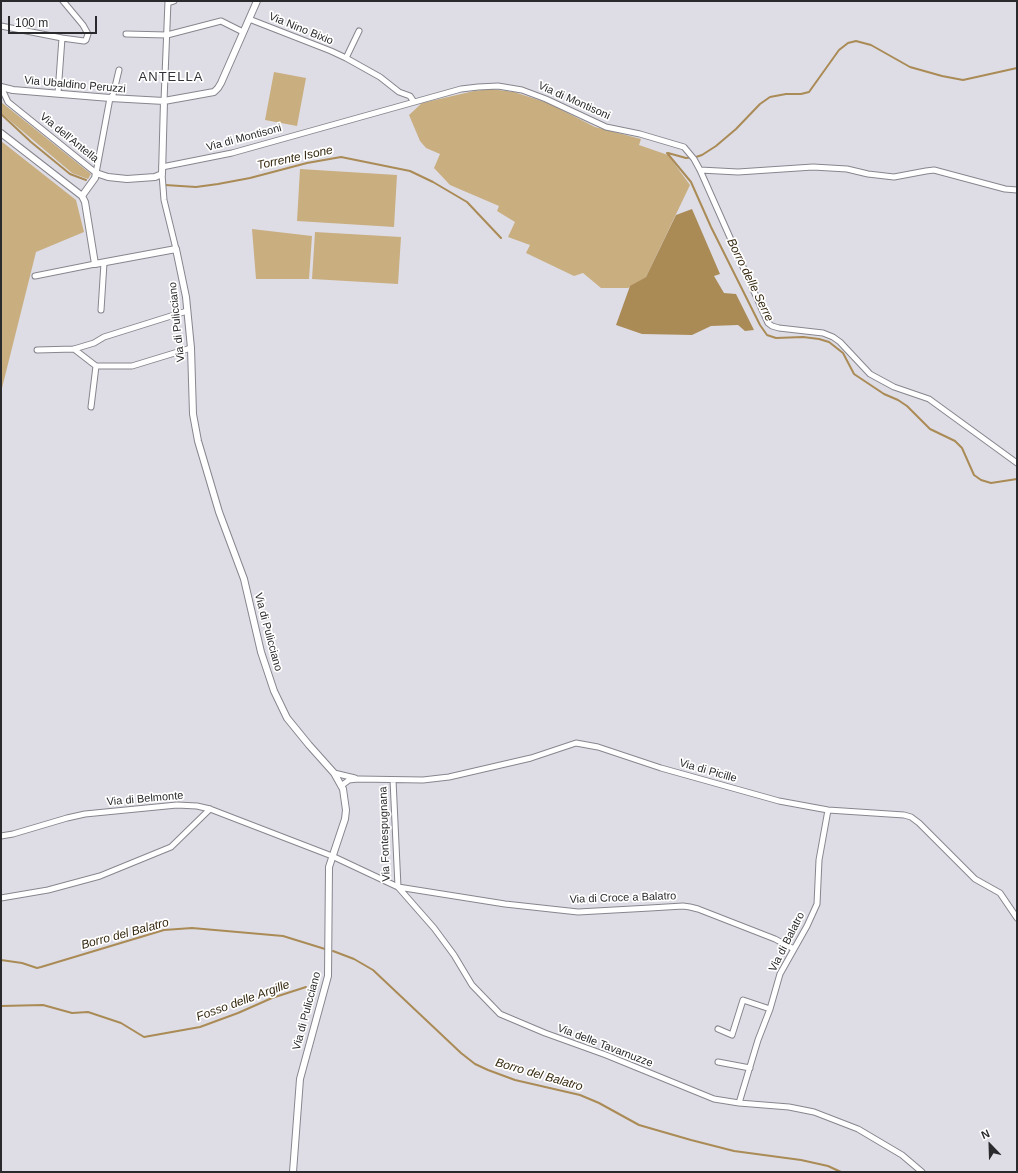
<!DOCTYPE html>
<html>
<head>
<meta charset="utf-8">
<style>
  body { margin:0 }
  #map { position:relative; width:1018px; height:1173px; overflow:hidden; background:#dedde6; font-family:Arial,sans-serif }
  canvas { display:block }
  .frame { position:absolute; inset:0; border:2px solid #2a2a2d; pointer-events:none }
  .north { position:absolute; left:970px; top:1125px; width:40px; height:40px; -webkit-text-stroke:3px #fff; paint-order:stroke; rotate:337deg; font-size:11px; font-weight:700; line-height:16px; text-align:center; color:#2a2a2d }
  .north::after { content:''; display:block; margin:auto; width:14px; height:18px; background:#2a2a2d; clip-path:polygon(50% 0,100% 100%,50% 72%,0 100%) }
  .scale { position:absolute; left:8px; top:16px; width:89px; height:18px; box-sizing:border-box; border:2px solid #2a2a2d; border-top:0; padding-left:5px; font-size:12px; line-height:14px; white-space:nowrap; color:#2a2a2d; -webkit-text-stroke:3px #fff; paint-order:stroke }
</style>
</head>
<body>
<div id="map">
<canvas width="1018" height="1173"></canvas>
<div class="frame"></div>
<div class="north">N</div>
<div class="scale">100 m</div>
</div>
<script>
const context = document.querySelector('canvas').getContext('2d');
context.lineJoin = 'round';
function fill(path, color) {
  context.fillStyle = color;
  context.fill(path, 'evenodd');
}
function poly(rows) {
  const path = new Path2D();
  for (const r of rows) {
    path.moveTo(r[0], r[1]);
    for (let i = 2; i < r.length; i += 2) path.lineTo(r[i], r[i + 1]);
  }
  return path;
}
function stroke(path, color, width, dash) {
  context.strokeStyle = color;
  context.lineWidth = width;
  context.lineCap = dash ? 'butt' : 'round';
  context.setLineDash(dash || []);
  context.stroke(path);
}
function drawText(font, color, halo, rows, align = 'center') {
  context.font = font + ' Arial,sans-serif';
  context.lineWidth = 3.5;
  context.setLineDash([]);
  context.textBaseline = 'middle';
  context.strokeStyle = halo;
  context.fillStyle = color;
  for (const [text, x, y, turn = 0] of rows) {
    context.save();
    context.translate(x, y);
    context.rotate((+turn || 0) * Math.PI / 180);
    context.textAlign = isNaN(turn) ? turn : align;
    if (halo) context.strokeText(text, 0, 0);
    context.fillText(text, 0, 0);
    context.restore();
  }
}
const green = poly([
  [274,72,306,78,297,126,265,120],
  [491,89,514,92,548,103,595,127,641,139,639,145,668,155,690,185,646,277,628,288,601,288,583,273,574,276,526,253,530,245,508,237,515,222,497,211,499,206,450,185,434,168,440,154,426,148,420,141,409,115,422,103,474,91],
  [1,102,30,125,91,174,88,179,72,173,1,113],
  [1,141,76,200,84,232,36,252,1,392],
  [300,169,397,175,394,227,297,221],
  [252,229,312,236,309,279,256,279],
  [315,232,401,237,398,284,312,279]
]);
const water = poly([
  [692,209,720,274,714,276,724,293,736,294,754,330,745,331,738,325,711,326,692,335,642,334,616,325,630,286,646,277,676,215]
]);
const stream = poly([
  [1,114,31,142,70,174,86,180],
  [667,153,691,182,711,227,760,325,767,335,776,338,803,337,819,339,829,342,843,353,854,374,884,394,898,400,907,406,930,429,955,441,962,448,974,475,981,480,991,483,1017,479],
  [668,153,686,158,696,157,702,155,716,146,736,129,760,104,770,97,786,94,801,94,809,92,839,50,848,43,856,41,871,45,910,67,942,76,963,80,1017,68],
  [165,185,196,187,218,184,250,178,307,163,341,157,410,171,433,182,467,202,501,238],
  [333,951,354,959,373,970,461,1053,475,1064,488,1070,515,1080,580,1095,599,1103,639,1125,691,1140,734,1151,801,1160,828,1166,841,1172],
  [1,960,22,963,37,968,41,967,164,930,192,928,283,936,325,949],
  [1,1006,43,1005,72,1013,88,1012,121,1023,144,1037,200,1027,238,1013,272,998,306,987]
]);
const minor = poly([
  [168,3,174,1],
  [249,19,331,51,346,58,380,77,399,92,410,96,414,102],
  [1,26,62,38,84,41,86,40,88,34,83,25,63,1],
  [126,34,167,35,221,21,243,32],
  [346,58,359,31],
  [1,87,8,102,96,173],
  [58,93,62,38],
  [164,101,168,1],
  [162,167,232,153,461,89,478,87,498,86,522,90,546,99,606,127,640,134,684,147,694,159,700,170,768,323,772,326,779,328,823,333,833,337,840,342,870,374,894,387,929,399,1017,463],
  [700,170,738,172,813,167,847,169,868,174,894,177,926,171,934,170,1005,189,1017,190],
  [96,173,110,98,113,95,119,70],
  [162,174,164,200,176,249],
  [35,276,95,264],
  [101,310,104,263],
  [74,349,96,366,132,366,191,348],
  [37,350,74,349,94,343,104,337,187,311],
  [91,407,96,366],
  [334,773,355,778],
  [393,780,398,887],
  [341,786,349,780,358,779,423,780,449,777,531,758,576,743,598,747,661,768,779,801,828,810,904,815,911,817,919,823,975,879,1000,893,1017,918],
  [1,836,13,834,67,818,85,814,177,805,197,806,210,809,332,856,398,887,434,928,454,955,472,985,500,1014,545,1033,606,1055,714,1099,739,1103,789,1107,814,1112,858,1129,902,1155,922,1172],
  [398,887,505,904,578,912,650,908,683,906,690,907,698,909,775,939,794,949],
  [1,898,48,890,100,876,171,847,210,809],
  [718,1029,732,1035,743,1000,770,1009],
  [718,1062,750,1068],
  [739,1103,758,1040,770,1009,780,974,807,926,817,904,819,860,828,810]
]);
const tertiary = poly([
  [1,87,13,90,110,98,164,101,214,92,218,88,221,83,257,1],
  [1,133,82,196,85,202,95,264,176,249,186,297,191,348,193,414,198,441,219,512,244,579,261,652,274,691,287,718,309,745,334,773,343,789,346,810,345,819,329,867,328,976,300,1079,293,1172],
  [82,196,95,178,96,173,108,177,127,179,155,177,162,174,164,101]
]);
const streetNames = [
  ["Via Nino Bixio",301,29,22],
  ["Via Ubaldino Peruzzi",75,85,5],
  ["Via di Montisoni",574,101,24],
  ["Via dell'Antella",69,138,39],
  ["Via di Montisoni",244,138,-15],
  ["Via di Pulicciano",177,322,-96],
  ["Via di Pulicciano",268,632,75],
  ["Via di Picille",708,771,16],
  ["Via di Belmonte",145,799,-5],
  ["Via Fontespugnana",385,834,-92],
  ["Via di Croce a Balatro",623,898,-2],
  ["Via di Balatro",787,942,-63],
  ["Via di Pulicciano",307,1011,-75],
  ["Via delle Tavarnuzze",605,1046,21]
];
const waterNames = [
  ["Torrente Isone",295,158,-12],
  ["Borro delle Serre",750,280,64],
  ["Borro del Balatro",125,934,-15],
  ["Fosso delle Argille",243,1001,-20],
  ["Borro del Balatro",539,1075,16]
];
const quarterNames = [
  ["ANTELLA",171,77]
];
fill(green, '#c9ae80');
fill(water, '#aa8b56');
stroke(stream, '#aa8b56', 2);
stroke(minor, '#87868e', 7);
stroke(tertiary, '#87868e', 8);
stroke(minor, '#fff', 5);
stroke(tertiary, '#fff', 6);
drawText('11px', '#2a2a2d', '#fff', streetNames);
drawText('italic 12px', '#35270e', '#fff', waterNames);
context.letterSpacing = '1px';
drawText('13px', '#313138', '#fff', quarterNames);
context.letterSpacing = '0px';
</script>
</body>
</html>
